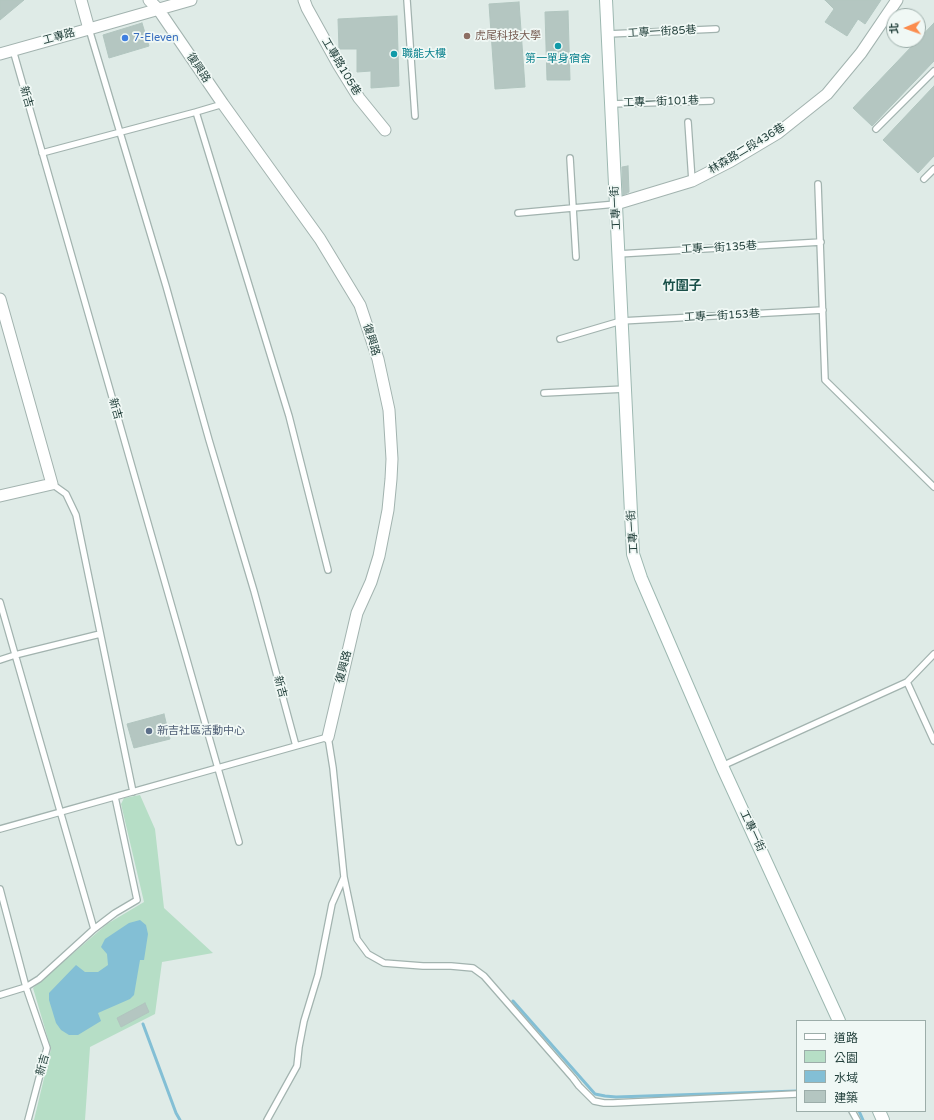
<!DOCTYPE html>
<html>
<head>
<meta charset="utf-8">
<style>
  body { margin:0 }
  #map { position:relative; width:934px; height:1120px; overflow:hidden; background:#dfebe7; font-family:"Varela Round","Noto Sans TC",sans-serif }
  canvas { display:block }
  .legend { position:absolute; left:796px; top:1020px; width:130px; height:92px; box-sizing:border-box; background:#f0f8f5; border:1px solid #9cada9; margin:0; padding:5px 7px; list-style:none; font-size:12px; color:#1f3d38 }
  .legend li { display:flex; align-items:center; gap:8px; height:20px }
  .legend b { width:20px; border:1px solid #9cada9 }
  .north { position:absolute; left:886px; top:8px; width:40px; height:40px; box-sizing:border-box; background:#f0f8f5; border:1px solid #9cada9; border-radius:50%; rotate:268deg; font-size:11px; font-weight:700; line-height:16px; text-align:center; color:#1f3d38 }
  .north::after { content:''; display:block; margin:auto; width:14px; height:18px; background:#fb8c4d; clip-path:polygon(50% 0,100% 100%,50% 72%,0 100%) }
</style>
</head>
<body>
<div id="map">
<canvas width="934" height="1120"></canvas>
<ul class="legend">
<li><b style="height:5px;background:#fff"></b>道路</li>
<li><b style="height:11px;background:#b6dec6"></b>公園</li>
<li><b style="height:11px;background:#83bfd5"></b>水域</li>
<li><b style="height:11px;background:#b4c6c1"></b>建築</li>
</ul>
<div class="north">北</div>
</div>
<script>
const context = document.querySelector('canvas').getContext('2d');
context.lineJoin = 'round';
function fill(path, color) {
  context.fillStyle = color;
  context.fill(path, 'evenodd');
}
function poly(rows) {
  const path = new Path2D();
  for (const r of rows) {
    path.moveTo(r[0], r[1]);
    for (let i = 2; i < r.length; i += 2) path.lineTo(r[i], r[i + 1]);
  }
  return path;
}
function stroke(path, color, width, dash) {
  context.strokeStyle = color;
  context.lineWidth = width;
  context.lineCap = dash ? 'butt' : 'round';
  context.setLineDash(dash || []);
  context.stroke(path);
}
function drawText(font, color, halo, rows, align = 'center') {
  context.font = font + ' "Varela Round","Noto Sans TC",sans-serif';
  context.lineWidth = 3.5;
  context.setLineDash([]);
  context.textBaseline = 'middle';
  context.strokeStyle = halo;
  context.fillStyle = color;
  for (const [text, x, y, turn = 0] of rows) {
    context.save();
    context.translate(x, y);
    context.rotate((+turn || 0) * Math.PI / 180);
    context.textAlign = isNaN(turn) ? turn : align;
    if (halo) context.strokeText(text, 0, 0);
    context.fillText(text, 0, 0);
    context.restore();
  }
}
const green = poly([
  [140,795,155,829,164,908,213,953,162,962,155,1014,90,1047,85,1120,34,1120,51,1049,33,988,107,924,144,902,121,804,124,798]
]);
const water = poly([
  [140,920,146,925,148,934,144,960,140,960,134,995,130,999,98,1013,101,1021,78,1035,69,1035,61,1030,56,1023,49,1000,49,993,76,965,85,972,98,972,108,965,107,954,101,947,105,939,129,923]
]);
const stream = poly([
  [513,1001,595,1094,605,1096,616,1097,797,1091],
  [143,1024,176,1113,180,1120],
  [859,1111,863,1120]
]);
const building = poly([
  [0,0,24,0,0,20,0,0],
  [825,0,881,0,865,24,858,19,847,36,825,22,834,9,825,0],
  [519,2,525,87,495,89,489,4,519,2],
  [568,11,570,80,547,80,545,12,568,11],
  [397,16,399,86,371,88,371,71,357,72,357,49,339,49,338,19,397,16],
  [142,23,149,46,109,58,103,35,142,23],
  [934,23,934,61,872,126,853,108,934,23],
  [934,86,934,156,918,173,883,140,934,86],
  [628,166,629,192,623,195,622,167,628,166],
  [164,714,170,739,134,748,127,724,164,714],
  [145,1003,149,1012,121,1027,117,1018,145,1003]
]);
const lane = poly([
  [407,0,415,116],
  [89,29,166,286,209,440,254,591,296,746],
  [608,34,716,29],
  [13,50,239,842],
  [223,104,196,112,289,416,328,570],
  [611,104,711,101],
  [688,122,692,181],
  [876,129,934,71],
  [42,153,196,112],
  [570,158,576,257],
  [924,179,934,169],
  [818,184,825,380,934,487],
  [518,213,616,204],
  [618,254,821,242],
  [560,339,621,321,823,310],
  [544,393,625,389],
  [52,484,66,494,76,515,133,792],
  [0,602,94,929],
  [0,660,15,655,100,634],
  [907,682,934,741],
  [722,766,907,682,934,654],
  [0,829,328,737,333,768,344,877,332,904,318,975,304,1021,299,1047,297,1066,267,1120],
  [344,877,357,939,368,954,384,963,423,966,451,966,473,968,484,976,573,1078,579,1086,594,1101,604,1103,613,1103,797,1094],
  [0,889,26,987,47,1048,28,1120],
  [0,995,26,987,39,979,94,929,115,913,137,900,115,797],
  [852,1111,857,1120]
]);
const street = poly([
  [81,0,89,29],
  [149,0,158,9,223,104,320,239,360,305,378,359,389,410,392,459,391,479,388,510,379,556,371,582,357,613,328,737],
  [304,0,307,8,338,64,359,98,385,130],
  [0,54,89,29,191,0],
  [616,204,692,181,731,161,778,133,827,94,861,53,897,0],
  [0,299,52,484,0,496]
]);
const secondary = poly([
  [606,0,633,554,641,578,722,766,839,1021],
  [879,1111,883,1120]
]);
const markers = [
  [467,36,4,"#8d6e63"],
  [125,38,4,"#3f7fe0"],
  [558,46,4,"#0f9aa8"],
  [394,54,4,"#0f9aa8"],
  [149,731,4,"#5c6f8a"]
];
const streetNames = [
  ["工專一街85巷",662,32,-3],
  ["工專路",59,37,-15],
  ["工專路105巷",341,67,59],
  ["復興路",198,68,56],
  ["新吉",26,97,74],
  ["工專一街101巷",661,102,-2],
  ["林森路二段436巷",747,149,-31],
  ["工專一街",616,208,-93],
  ["工專一街135巷",719,248,-3],
  ["工專一街153巷",722,316,-3],
  ["復興路",371,340,73],
  ["新吉",115,409,74],
  ["工專一街",633,532,-94],
  ["復興路",344,667,-76],
  ["新吉",280,687,75],
  ["工專一街",752,831,65],
  ["新吉",43,1065,-75]
];
const educationNames = [
  ["虎尾科技大學",475,36]
];
const shopNames = [
  ["7-Eleven",133,38]
];
const cultureNames = [
  ["職能大樓",402,54],
  ["第一單身宿舍",558,59,"center"]
];
const serviceNames = [
  ["新吉社區活動中心",157,731]
];
const quarterNames = [
  ["竹圍子",682,287]
];
fill(green, '#b6dec6');
fill(water, '#83bfd5');
stroke(stream, '#83bfd5', 3);
fill(building, '#b4c6c1');
stroke(building, '#b1c5bf', 1);
stroke(lane, '#a2b3af', 8);
stroke(street, '#a2b3af', 13);
stroke(secondary, '#9db8b1', 14);
stroke(lane, '#fff', 5.5);
stroke(street, '#fff', 11);
stroke(secondary, '#fff', 12);
for (const [x, y, r, color] of markers) {
  const dot = new Path2D();
  dot.arc(x, y, r, 0, 2 * Math.PI);
  context.fillStyle = color;
  context.fill(dot);
  stroke(dot, '#f0f8f5', 1.5);
}
drawText('11px', '#1f3d38', '#f0f8f5', streetNames);
drawText('11px', '#785e54', '#f0f8f5', educationNames, 'left');
drawText('11px', '#366cbe', '#f0f8f5', shopNames, 'left');
drawText('11px', '#0d838f', '#f0f8f5', cultureNames, 'left');
drawText('11px', '#4e5e75', '#f0f8f5', serviceNames, 'left');
drawText('bold 13px', '#1a5049', '#f0f8f5', quarterNames);
</script>
</body>
</html>
